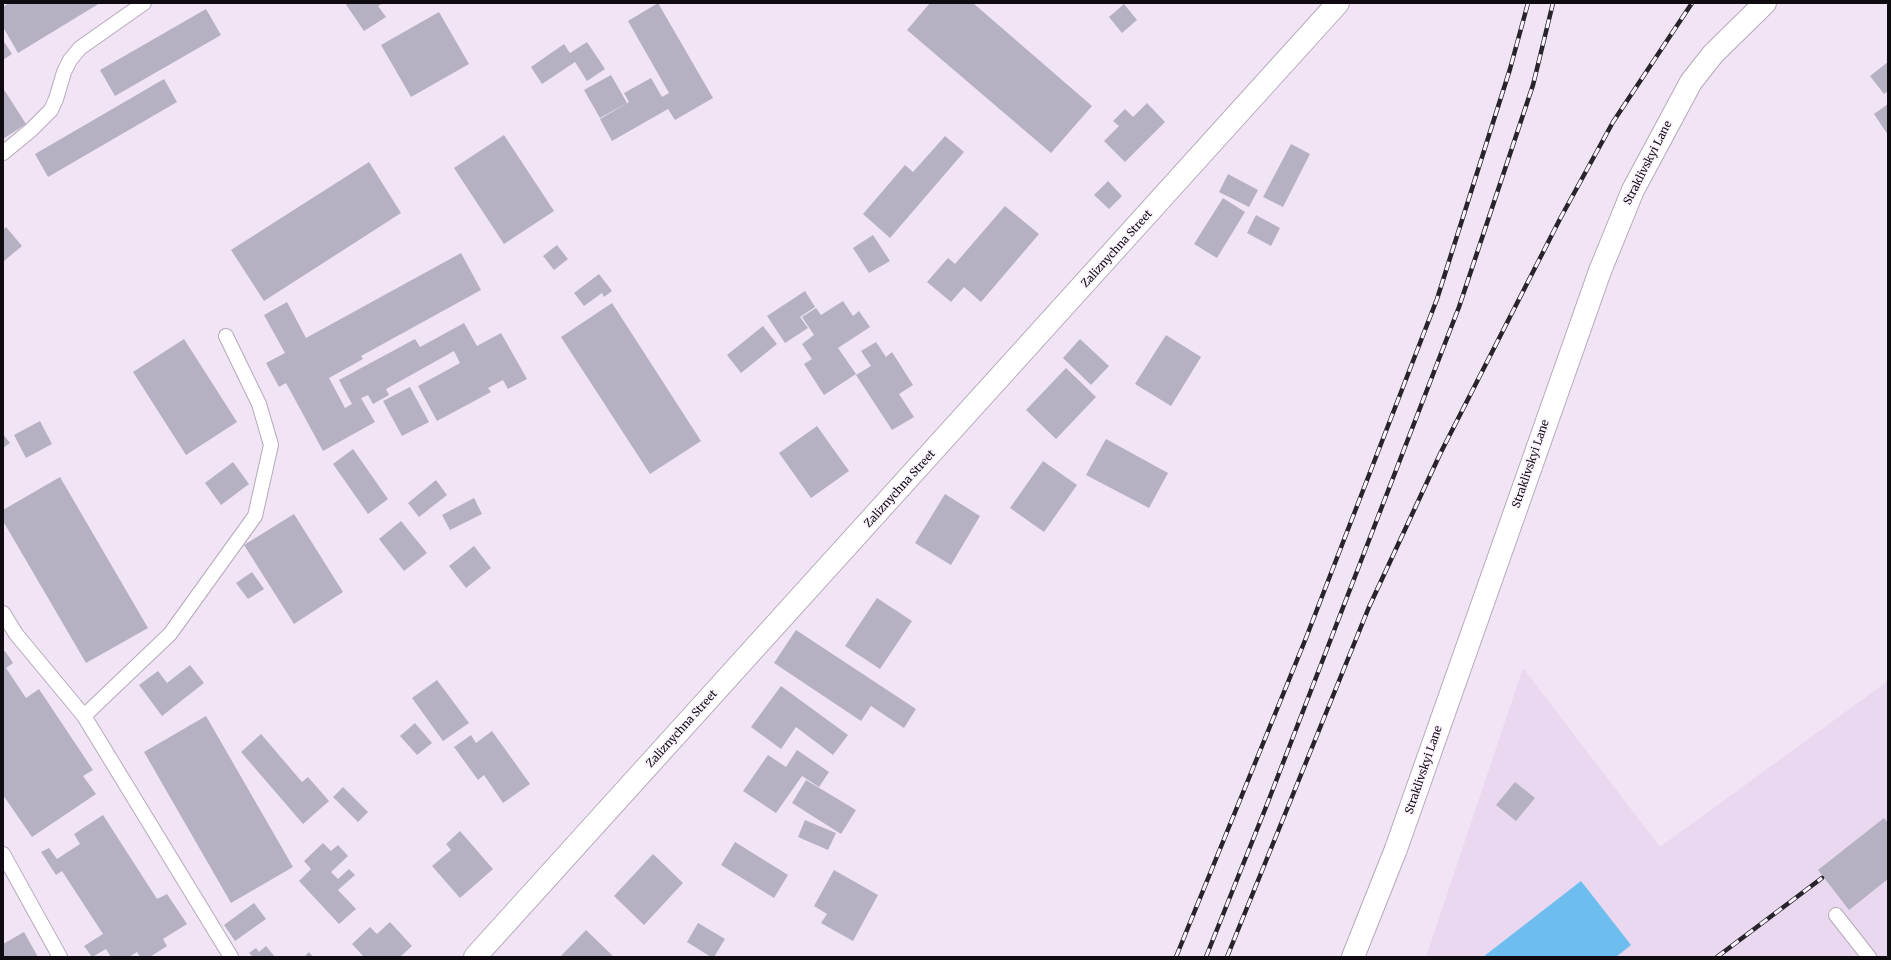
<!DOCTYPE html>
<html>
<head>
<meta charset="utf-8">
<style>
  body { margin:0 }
  #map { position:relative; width:1891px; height:960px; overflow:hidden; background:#f0e4f5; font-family:Merriweather,serif }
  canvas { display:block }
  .frame { position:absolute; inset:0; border:4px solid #0f0b10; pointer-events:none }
</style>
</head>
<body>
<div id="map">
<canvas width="1891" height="960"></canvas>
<div class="frame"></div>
</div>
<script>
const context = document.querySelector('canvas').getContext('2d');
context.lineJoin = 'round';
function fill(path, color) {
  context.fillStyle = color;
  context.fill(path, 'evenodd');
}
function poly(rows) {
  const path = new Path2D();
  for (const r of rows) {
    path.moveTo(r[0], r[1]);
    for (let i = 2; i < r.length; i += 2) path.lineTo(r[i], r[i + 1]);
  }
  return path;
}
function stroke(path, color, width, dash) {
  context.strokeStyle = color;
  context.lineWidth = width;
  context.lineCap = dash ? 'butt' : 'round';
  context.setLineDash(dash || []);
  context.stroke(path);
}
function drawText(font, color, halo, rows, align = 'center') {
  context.font = font + ' Merriweather,serif';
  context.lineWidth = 3.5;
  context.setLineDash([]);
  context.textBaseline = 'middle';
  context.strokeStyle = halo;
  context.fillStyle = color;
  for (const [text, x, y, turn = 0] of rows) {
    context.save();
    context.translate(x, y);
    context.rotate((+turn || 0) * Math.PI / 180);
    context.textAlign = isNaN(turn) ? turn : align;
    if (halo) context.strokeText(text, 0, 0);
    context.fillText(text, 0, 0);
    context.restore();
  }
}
const built = poly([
  [1523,668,1660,847,1888,681,1888,957,1426,957]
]);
const water = poly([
  [1581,881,1631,945,1616,957,1483,957]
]);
const building = poly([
  [9,3,100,3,18,53,3,27,3,7],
  [345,3,383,3,378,6,386,17,364,31],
  [658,3,713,98,675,120,668,109,612,141,600,119,629,102,624,93,651,78,662,97,669,93,628,21],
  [930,3,973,3,1092,106,1051,153,907,30],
  [1124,4,1137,20,1122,33,1109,17],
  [206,9,221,35,115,96,100,70],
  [439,12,469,64,411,97,381,45],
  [3,40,12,54,3,60],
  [587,42,605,69,587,81,575,62,542,84,531,67,564,44,570,53],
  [1888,62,1888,91,1884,94,1870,76],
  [611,75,627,103,600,118,584,90],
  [164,79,177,102,48,177,35,154],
  [3,88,26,124,3,139],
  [1147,103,1165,122,1125,162,1104,141,1119,126,1113,121,1125,109,1133,117],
  [1888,104,1888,135,1874,114],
  [504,135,554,211,504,244,454,168],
  [945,136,964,152,890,238,863,214,905,165,913,172],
  [1291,144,1310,154,1283,207,1263,197],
  [369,162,401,213,264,301,231,250],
  [1228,174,1258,190,1249,207,1219,192],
  [1108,181,1122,196,1109,209,1094,195],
  [1223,198,1245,212,1217,258,1194,244],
  [1005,206,1039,234,981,302,964,287,951,302,927,282,948,258,955,264],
  [1256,215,1280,228,1271,246,1247,233],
  [6,227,22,246,4,261,3,230],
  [873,235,890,261,869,273,853,248],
  [557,245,568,259,554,270,543,256],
  [461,253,481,290,361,356,363,359,329,378,345,408,352,404,339,380,415,339,420,347,464,323,477,346,501,333,527,379,508,389,503,380,488,388,491,392,437,421,418,386,460,363,454,351,386,389,389,395,373,404,368,395,361,398,375,422,323,451,286,383,279,387,266,363,285,353,264,315,287,302,306,338],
  [599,274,612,291,604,297,602,293,584,306,574,293],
  [805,291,815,307,800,317,808,328,785,343,767,316],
  [843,301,853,316,859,311,870,327,838,348,856,374,824,395,804,364,812,359,802,344,814,335,802,317,816,308,821,315],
  [612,303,701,441,650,474,561,337],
  [763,326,777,344,741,373,727,355],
  [1166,335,1201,357,1171,406,1135,384],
  [184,339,237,422,186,455,133,372],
  [1080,339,1109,366,1091,385,1063,358],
  [876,342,886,357,892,352,913,385,899,394,914,417,892,430,856,375,871,366,861,351],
  [1066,368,1096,397,1056,439,1026,410],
  [410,387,429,422,402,436,383,401],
  [40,421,52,444,26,458,14,435],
  [817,426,849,471,811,498,779,453],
  [3,434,10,443,3,448],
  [1106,439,1168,473,1149,508,1086,475],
  [353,449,388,499,368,514,333,464],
  [1043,461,1077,485,1044,532,1010,508],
  [233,462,249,484,221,505,205,483],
  [60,477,148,628,86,663,3,521,3,510],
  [436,480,447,495,419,517,408,503],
  [945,494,980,516,951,565,915,543],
  [474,498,482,514,450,530,442,515],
  [294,514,343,592,294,624,244,545],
  [401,521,427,553,404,571,379,539],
  [474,546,491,568,466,588,449,566],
  [252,572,264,589,248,599,236,583],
  [877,598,912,621,880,669,845,646],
  [796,630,916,709,904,728,871,706,861,721,774,663],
  [5,651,13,663,6,668,26,698,39,689,93,770,83,776,96,794,32,837,3,795,3,652],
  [190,665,204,683,162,716,139,685,158,671,167,683],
  [437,680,469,723,443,741,412,698],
  [781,686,848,735,833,755,796,727,781,749,751,727],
  [206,716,293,867,231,903,144,752],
  [415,723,432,743,417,755,400,736],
  [492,731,530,784,503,803,484,775,478,780,454,747,471,735,476,743],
  [261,734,302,782,308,777,329,801,303,824,241,752],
  [797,750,829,772,819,787,802,776,776,813,743,791,768,755,786,767],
  [806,780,856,810,841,834,792,803],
  [1515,782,1535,798,1516,821,1496,805],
  [343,787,368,812,358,822,333,797],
  [103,815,157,899,167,894,187,924,163,939,167,946,150,957,140,957,137,952,129,957,111,957,106,949,92,957,84,946,103,934,62,871,56,875,41,852,49,848,57,859,80,844,74,834],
  [1884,818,1888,823,1888,879,1849,910,1818,870],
  [805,820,836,833,828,850,798,837],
  [460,831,493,869,460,898,432,866,451,850,446,844],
  [735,842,788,875,774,898,721,865],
  [323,843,331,851,338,845,348,856,331,872,338,879,349,869,355,875,338,890,356,909,339,924,299,881,311,869,304,861],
  [653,854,683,883,644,925,614,896],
  [834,870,878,895,853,941,821,923,827,914,814,906],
  [254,903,266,919,235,941,224,925],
  [390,922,412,946,400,957,364,957,352,944,370,927,377,934],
  [698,923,725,939,714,957,711,957,687,942],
  [586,930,614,957,560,957],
  [24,932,38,957,3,957,3,944],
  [266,946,275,957,253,957,249,953,256,948,259,952],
  [309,952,313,957,304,957]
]);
const lane = poly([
  [3,153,31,130,51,110,56,99,64,72,70,60,80,48,144,3],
  [3,613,16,634,84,716,231,957],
  [84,716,170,634,255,516,271,445,259,404,226,336],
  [3,854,60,957],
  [1836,915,1869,957]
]);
const street = poly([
  [475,957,1338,3],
  [1353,957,1396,849,1600,271,1633,190,1691,82,1713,54,1765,3]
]);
const rail = poly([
  [1176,957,1306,638,1437,299,1510,69,1528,3],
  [1206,957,1266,807,1459,307,1533,85,1553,3],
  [1227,957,1369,607,1441,452,1561,217,1613,122,1692,3],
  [1717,957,1822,878]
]);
const streetNames = [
  ["Straklivskyi Lane",1648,163,-63],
  ["Zaliznychna Street",1117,249,-48],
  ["Straklivskyi Lane",1531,464,-71],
  ["Zaliznychna Street",900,489,-48],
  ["Zaliznychna Street",682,729,-48],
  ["Straklivskyi Lane",1424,770,-71]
];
fill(built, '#e9d8ef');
fill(water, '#6dbeef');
fill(building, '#b5b1c3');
stroke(lane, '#b5a9b9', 16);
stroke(street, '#b5a9b9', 24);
stroke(lane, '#fff', 14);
stroke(street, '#fff', 22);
stroke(rail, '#29242b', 4.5);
stroke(rail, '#fbf3fd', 3, [9]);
drawText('11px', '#0f0b10', '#fbf3fd', streetNames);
</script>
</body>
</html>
